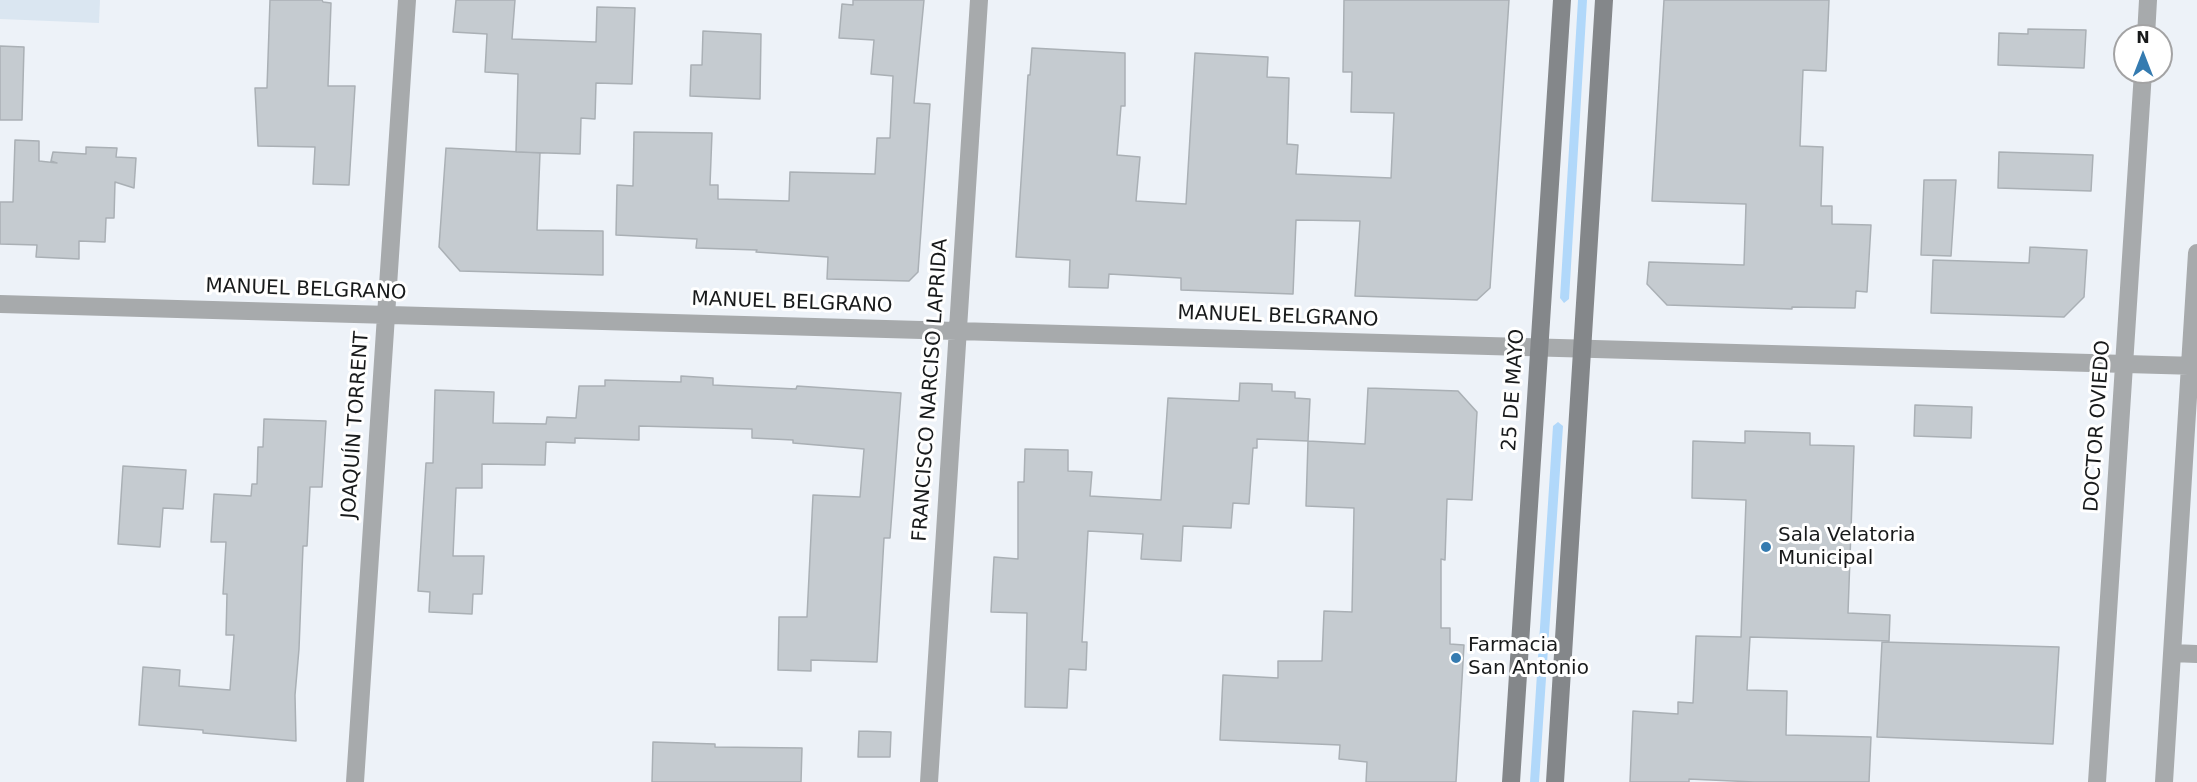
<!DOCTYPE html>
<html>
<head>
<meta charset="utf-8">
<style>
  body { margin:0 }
  #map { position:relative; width:2197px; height:782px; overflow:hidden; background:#edf2f8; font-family:"DejaVu Sans",sans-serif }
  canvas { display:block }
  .north { position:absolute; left:2113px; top:24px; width:60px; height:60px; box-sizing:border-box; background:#fff; border:2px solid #a3a3a4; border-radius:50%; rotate:0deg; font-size:16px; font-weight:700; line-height:24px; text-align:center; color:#181a1b }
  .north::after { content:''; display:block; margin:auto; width:21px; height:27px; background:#357bb0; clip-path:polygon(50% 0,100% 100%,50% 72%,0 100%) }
</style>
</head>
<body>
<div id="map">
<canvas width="2197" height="782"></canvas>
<div class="north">N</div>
</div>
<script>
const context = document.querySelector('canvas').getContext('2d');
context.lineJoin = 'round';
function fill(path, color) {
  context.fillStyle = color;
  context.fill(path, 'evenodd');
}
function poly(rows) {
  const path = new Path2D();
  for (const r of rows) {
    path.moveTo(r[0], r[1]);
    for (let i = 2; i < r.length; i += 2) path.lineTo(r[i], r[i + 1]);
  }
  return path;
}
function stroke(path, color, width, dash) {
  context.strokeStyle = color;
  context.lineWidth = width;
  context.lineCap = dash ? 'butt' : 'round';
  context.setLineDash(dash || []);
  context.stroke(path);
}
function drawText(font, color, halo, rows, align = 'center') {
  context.font = font + ' "DejaVu Sans",sans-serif';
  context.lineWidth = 6;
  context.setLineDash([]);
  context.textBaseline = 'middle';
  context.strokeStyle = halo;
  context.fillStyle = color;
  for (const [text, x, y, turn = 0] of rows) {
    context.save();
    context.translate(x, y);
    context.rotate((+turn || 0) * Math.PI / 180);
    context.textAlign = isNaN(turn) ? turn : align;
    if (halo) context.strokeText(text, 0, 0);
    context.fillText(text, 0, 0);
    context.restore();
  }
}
const built = poly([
  [0,0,100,0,99,23,0,19]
]);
const green = poly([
  [1578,0,1587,0,1569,299,1564,303,1560,298],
  [1558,422,1563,426,1539,782,1530,782,1553,426]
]);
const building = poly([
  [270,0,322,0,323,2,331,3,328,86,355,86,349,185,313,184,315,147,258,146,255,88,267,88,270,0],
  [456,0,515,0,512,39,596,42,597,7,635,8,632,84,596,83,595,119,581,118,580,154,516,152,518,74,485,72,487,34,453,32,456,0],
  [853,0,924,0,914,103,930,104,918,272,909,281,827,279,828,257,756,252,757,250,696,248,697,239,616,235,617,185,633,186,634,132,712,133,710,185,718,185,718,199,789,201,790,172,875,174,877,138,890,138,893,76,871,74,874,40,839,38,842,4,853,5,853,0],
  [1344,0,1509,0,1490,288,1477,300,1355,296,1360,221,1296,220,1293,294,1181,290,1181,278,1109,274,1108,288,1069,287,1070,260,1016,257,1028,75,1030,75,1032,48,1125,53,1125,106,1121,106,1117,155,1140,157,1136,201,1186,204,1195,53,1268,57,1267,77,1289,78,1287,144,1298,145,1296,174,1391,178,1394,113,1351,112,1352,72,1343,72,1344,0],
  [1664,0,1829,0,1826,71,1803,70,1800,146,1823,147,1821,206,1832,206,1832,224,1871,225,1867,292,1856,291,1855,308,1792,307,1792,309,1667,305,1647,284,1649,262,1744,265,1746,204,1652,201,1664,0],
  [2028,29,2086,30,2084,68,1998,65,1999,33,2028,34,2028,29],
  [703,31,761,34,760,99,690,96,691,65,702,65,703,31],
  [0,46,24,47,22,120,0,120,0,46],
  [15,140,39,141,39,161,57,163,51,161,53,152,86,154,86,147,117,148,116,157,136,158,134,188,115,182,114,218,106,218,105,242,79,241,79,259,36,257,37,245,0,244,0,202,13,202,15,140],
  [446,148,540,153,537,230,603,231,603,275,460,271,439,247,446,148],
  [1999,152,2093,155,2091,191,1998,188,1999,152],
  [1924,180,1956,180,1951,256,1921,255,1924,180],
  [2030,247,2087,250,2084,297,2064,317,1931,313,1933,260,2029,263,2030,247],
  [681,376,713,378,713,385,796,389,797,386,901,393,890,538,884,538,877,662,811,660,811,671,778,670,779,617,807,617,813,495,860,497,864,449,793,443,793,440,752,438,752,429,639,426,639,440,575,438,575,443,546,442,545,465,482,464,482,488,456,488,453,556,484,556,482,594,473,594,472,614,429,612,430,592,418,591,426,463,433,463,435,390,494,392,493,423,546,424,547,417,576,418,579,386,605,386,605,380,681,382,681,376],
  [1240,383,1272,384,1272,391,1295,392,1295,398,1310,399,1308,441,1257,439,1257,448,1253,448,1249,504,1233,503,1231,528,1183,526,1181,561,1141,559,1143,534,1088,531,1082,642,1087,642,1086,670,1069,669,1067,708,1025,707,1027,613,991,612,994,557,1018,559,1018,482,1024,482,1025,449,1068,450,1068,471,1092,472,1090,496,1161,500,1168,398,1239,401,1240,383],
  [1368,388,1458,391,1477,412,1472,500,1447,499,1445,560,1441,559,1441,628,1450,628,1450,644,1464,645,1456,782,1366,782,1367,762,1339,759,1340,745,1220,740,1223,675,1278,678,1278,661,1322,661,1324,611,1352,612,1354,508,1306,506,1308,441,1365,444,1368,388],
  [1915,405,1972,407,1971,438,1914,436,1915,405],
  [264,419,326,421,322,487,310,487,307,546,303,546,299,649,295,695,296,741,203,733,203,730,139,725,143,667,180,670,179,686,230,690,234,635,226,635,227,594,223,594,226,542,211,542,214,494,251,496,252,484,257,484,258,447,263,447,264,419],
  [1745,431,1810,433,1810,445,1854,446,1848,613,1890,615,1889,641,1750,637,1747,690,1787,691,1786,735,1871,737,1869,782,1754,782,1689,779,1689,782,1630,782,1633,711,1678,714,1678,702,1693,703,1696,636,1741,637,1746,500,1692,498,1693,441,1745,443,1745,431],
  [123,466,186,470,183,509,163,508,160,547,118,544,123,466],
  [1882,642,2059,647,2053,744,1877,737,1882,642],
  [859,731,891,732,890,757,858,757,859,731],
  [653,742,715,744,715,747,802,748,801,782,652,782,653,742]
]);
const street = poly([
  [2146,36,2148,0],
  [0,304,2197,366],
  [2172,653,2197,654],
  [355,782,407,0],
  [929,782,979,0],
  [2097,782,2143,72],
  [2164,782,2197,253]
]);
const secondary = poly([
  [1511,782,1562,0],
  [1555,782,1604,0]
]);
const markers = [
  [1766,547,6,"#357bb0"],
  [1456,658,6,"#357bb0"]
];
const streetNames = [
  ["MANUEL BELGRANO",306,290,2],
  ["MANUEL BELGRANO",792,303,2],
  ["MANUEL BELGRANO",1278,317,2],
  ["FRANCISCO NARCISO LAPRIDA",931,390,-86],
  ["25 DE MAYO",1514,390,-86],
  ["JOAQUÍN TORRENT",356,425,-86],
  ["DOCTOR OVIEDO",2098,426,-86]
];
const poiNames = [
  ["Sala Velatoria",1778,536],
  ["Municipal",1778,559],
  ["Farmacia",1468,646],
  ["San Antonio",1468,669]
];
fill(built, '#dae6f1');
fill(green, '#b1d8fa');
fill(building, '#c5cbd0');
stroke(building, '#aab0b5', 1.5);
stroke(street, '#a7aaac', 18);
stroke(secondary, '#84878a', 18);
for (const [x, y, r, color] of markers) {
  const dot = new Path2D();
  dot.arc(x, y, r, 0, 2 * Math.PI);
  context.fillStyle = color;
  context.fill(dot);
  stroke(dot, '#fff', 2);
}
drawText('20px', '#181a1b', '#fff', streetNames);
drawText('20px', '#181a1b', '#fff', poiNames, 'left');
</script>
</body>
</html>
